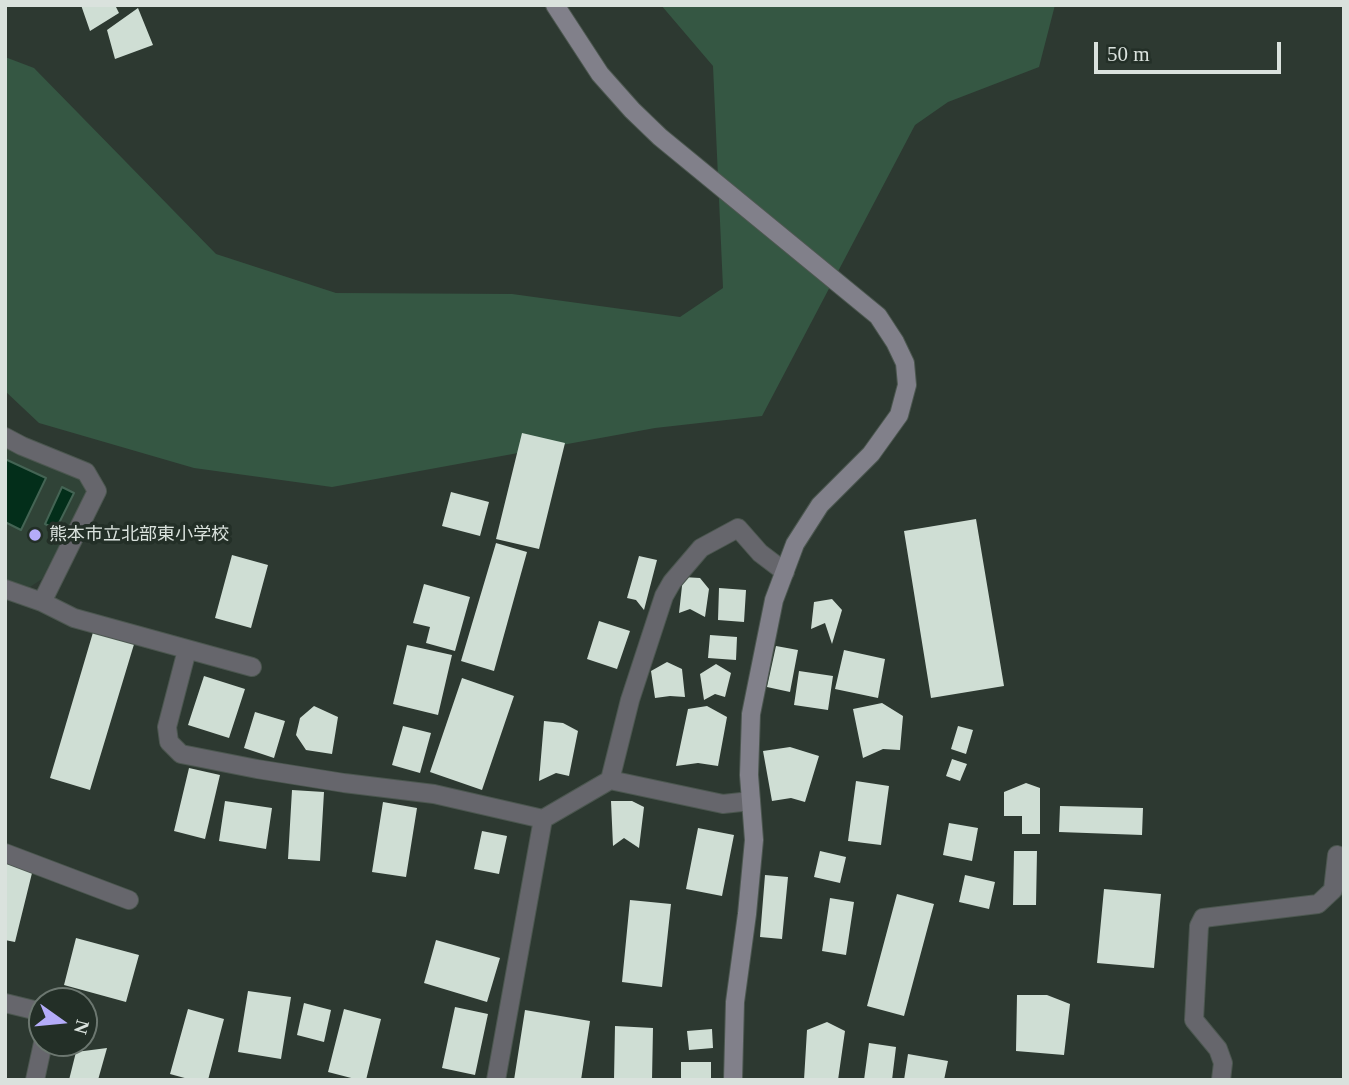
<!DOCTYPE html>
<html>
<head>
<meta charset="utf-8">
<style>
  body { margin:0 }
  #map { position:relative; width:1349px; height:1085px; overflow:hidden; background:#2d3931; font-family:"Times New Roman",serif }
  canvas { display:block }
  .frame { position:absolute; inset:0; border:7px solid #dae2dd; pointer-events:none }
  .north { position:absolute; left:28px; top:987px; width:70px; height:70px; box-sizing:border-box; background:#232f27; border:2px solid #6c7770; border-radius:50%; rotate:105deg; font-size:19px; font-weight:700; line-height:28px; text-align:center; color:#dae2dd }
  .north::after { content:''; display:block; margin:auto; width:24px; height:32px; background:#b4acf9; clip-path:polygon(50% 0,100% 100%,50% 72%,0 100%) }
  .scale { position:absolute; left:1094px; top:42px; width:187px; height:32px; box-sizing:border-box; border:4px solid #dae2dd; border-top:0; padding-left:9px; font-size:21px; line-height:24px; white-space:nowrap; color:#dae2dd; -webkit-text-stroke:5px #232f27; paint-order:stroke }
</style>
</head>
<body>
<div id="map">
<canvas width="1349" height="1085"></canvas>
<div class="frame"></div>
<div class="north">N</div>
<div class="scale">50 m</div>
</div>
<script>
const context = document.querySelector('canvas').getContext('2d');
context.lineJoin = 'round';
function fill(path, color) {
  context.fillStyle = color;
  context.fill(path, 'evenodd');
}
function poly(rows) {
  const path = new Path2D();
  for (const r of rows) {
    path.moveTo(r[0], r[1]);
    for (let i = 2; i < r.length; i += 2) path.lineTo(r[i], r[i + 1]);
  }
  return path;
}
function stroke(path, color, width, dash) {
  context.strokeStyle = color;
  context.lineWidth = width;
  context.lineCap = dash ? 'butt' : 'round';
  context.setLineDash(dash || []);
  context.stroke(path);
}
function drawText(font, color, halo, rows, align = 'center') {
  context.font = font + ' "Times New Roman","Noto Sans JP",serif';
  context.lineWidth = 7;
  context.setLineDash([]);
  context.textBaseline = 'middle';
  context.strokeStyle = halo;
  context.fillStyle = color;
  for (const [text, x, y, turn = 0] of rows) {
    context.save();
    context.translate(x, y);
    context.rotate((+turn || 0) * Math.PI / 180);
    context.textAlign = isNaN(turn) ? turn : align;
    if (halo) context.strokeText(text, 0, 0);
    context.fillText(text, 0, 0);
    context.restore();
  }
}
const built = poly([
  [5,448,81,478,87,492,42,579,30,587,5,579]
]);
const green = poly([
  [661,5,1055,5,1039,67,948,102,915,125,762,416,655,428,332,487,194,468,39,423,5,391,5,57,34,68,216,254,336,293,512,294,680,317,723,288,713,66]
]);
const water = poly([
  [5,459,46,478,21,530,5,522,5,459],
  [62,487,74,493,56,529,45,524,62,487]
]);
const building = poly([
  [81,5,115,5,119,13,90,31],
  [138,8,153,45,115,59,107,30],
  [522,433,565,443,539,549,496,539],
  [451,492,489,502,480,536,442,526],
  [976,519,1004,686,931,698,904,531],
  [496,543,527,552,494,671,461,661],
  [232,555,268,565,251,628,215,618],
  [639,556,657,560,644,610,636,600,627,598],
  [683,577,700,578,709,589,705,617,690,609,679,613],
  [424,584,470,597,455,651,426,643,430,627,413,623],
  [719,588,746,590,744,622,718,620],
  [832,599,842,610,832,644,825,623,811,629,814,602],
  [599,621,630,631,617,669,587,659],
  [94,629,135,641,90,790,50,778],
  [710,635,737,637,736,660,708,658],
  [407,645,452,655,438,715,393,704],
  [776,646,798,650,790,692,767,687],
  [844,650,885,659,878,698,835,689],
  [667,662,682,669,685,697,670,696,655,698,651,671],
  [716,664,731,673,725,697,715,694,704,700,700,674],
  [799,671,833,676,828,710,794,705],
  [204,676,245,689,229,738,188,725],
  [462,678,514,696,482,790,430,772],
  [882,703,903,716,900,750,883,749,863,758,853,709],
  [314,706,338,717,332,754,306,750,296,735,300,718],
  [707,706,727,717,718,766,698,763,676,766,688,709],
  [255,712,285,721,274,758,244,748],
  [544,721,563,723,578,731,569,776,556,773,539,781],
  [403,726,431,733,420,773,392,765],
  [958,726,973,730,966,754,951,749],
  [790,747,819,756,805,802,791,798,772,801,763,751],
  [952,759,967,764,960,781,946,776],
  [189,768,220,775,205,839,174,831],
  [856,781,889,786,881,845,848,841],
  [1026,783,1040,788,1040,834,1022,834,1022,816,1004,816,1004,792],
  [292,790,324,792,320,861,288,859],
  [225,801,272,808,266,849,219,841],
  [611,801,632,801,644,807,639,848,624,838,613,846],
  [383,802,417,808,406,877,372,872],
  [1060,806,1143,808,1142,835,1059,832],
  [949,823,978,828,972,861,943,855],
  [698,828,734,835,722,896,686,889],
  [482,831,507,836,499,874,474,869],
  [820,851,846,857,840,883,814,877],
  [1014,851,1037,851,1036,905,1013,905],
  [5,862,33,869,15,942,5,940],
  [765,875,788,877,782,939,760,937],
  [965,875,995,882,989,909,959,902],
  [1104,889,1161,894,1154,968,1097,963],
  [897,894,934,904,904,1016,867,1006],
  [830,898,854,902,846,955,822,951],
  [630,900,671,904,662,987,622,982],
  [76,938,139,955,126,1002,64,985],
  [436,940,500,958,487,1002,424,983],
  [248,991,291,997,281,1059,238,1052],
  [1017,995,1047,995,1070,1004,1064,1055,1016,1051],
  [304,1003,331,1010,324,1042,297,1035],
  [455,1007,488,1014,475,1075,442,1068],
  [188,1009,224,1019,208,1080,192,1080,170,1074],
  [344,1009,381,1019,366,1080,359,1080,328,1072],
  [525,1010,590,1021,581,1080,514,1080],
  [827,1022,845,1031,838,1080,804,1080,807,1030],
  [615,1026,653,1028,652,1080,614,1080],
  [712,1029,713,1048,689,1050,687,1031],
  [869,1043,896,1047,892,1080,864,1080],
  [107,1048,98,1080,69,1080,76,1052],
  [908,1054,948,1061,944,1080,904,1080],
  [681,1062,711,1062,711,1080,681,1080]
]);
const street = poly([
  [5,437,22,446,86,472,97,491,42,602],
  [5,589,42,602,74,618,252,667],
  [187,650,167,727,169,742,181,754,257,769,344,783,434,794,543,819,610,780],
  [751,801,723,804,610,780,630,700,664,596,672,582,701,548,738,528,760,553,785,572],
  [5,853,129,900],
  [5,1003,42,1012],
  [35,1080,43,1043],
  [496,1080,543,819],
  [1221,1080,1223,1063,1218,1049,1194,1020,1199,926,1203,918,1318,904,1333,890,1337,855]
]);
const secondary = poly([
  [555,5,600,74,632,110,660,137,878,316,895,342,905,363,907,385,899,415,871,454,820,505,795,544,774,600,751,714,749,775,754,840,747,914,735,1002,733,1080]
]);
const markers = [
  [35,535,7,"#b4acf9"]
];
const poiNames = [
  ["熊本市立北部東小学校",49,535]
];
fill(built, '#304337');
fill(green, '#355743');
fill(water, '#032e1a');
stroke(water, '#446454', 2);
fill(building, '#cfded4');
stroke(street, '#4c5750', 20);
stroke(secondary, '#4c5750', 20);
stroke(street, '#66666c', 18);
stroke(secondary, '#81808a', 18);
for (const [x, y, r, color] of markers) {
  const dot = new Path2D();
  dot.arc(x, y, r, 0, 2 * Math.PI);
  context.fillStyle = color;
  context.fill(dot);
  stroke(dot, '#232f27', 2.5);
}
drawText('18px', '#dae2dd', '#232f27', poiNames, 'left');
</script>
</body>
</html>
